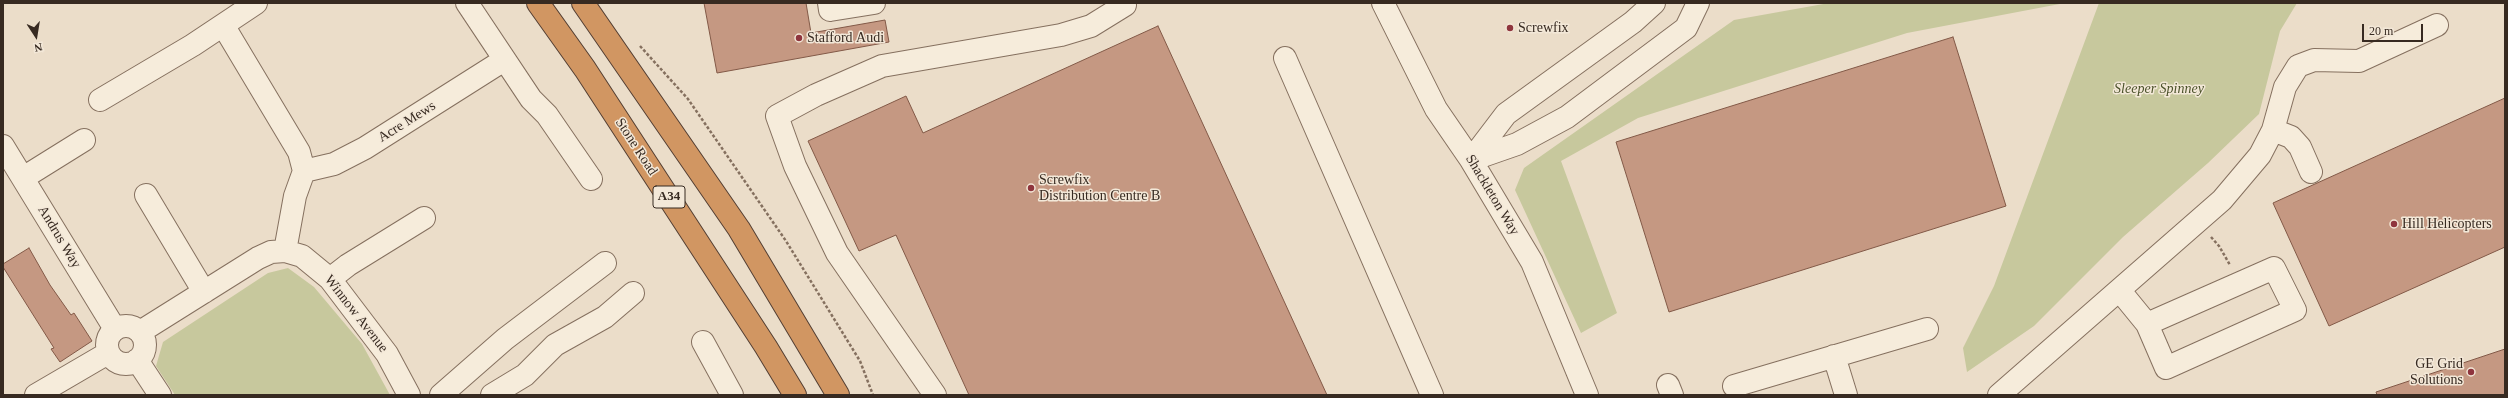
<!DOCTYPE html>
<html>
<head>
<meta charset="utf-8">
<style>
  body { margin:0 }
  #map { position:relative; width:2508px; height:398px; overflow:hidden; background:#ebddc9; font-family:Georgia,serif }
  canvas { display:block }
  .frame { position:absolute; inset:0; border:4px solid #372a21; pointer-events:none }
  .north { position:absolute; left:16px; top:16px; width:40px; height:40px; -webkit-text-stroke:3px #f3e8d8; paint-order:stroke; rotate:168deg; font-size:11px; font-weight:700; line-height:16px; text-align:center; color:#372a21 }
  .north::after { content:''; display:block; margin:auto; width:14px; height:18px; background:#372a21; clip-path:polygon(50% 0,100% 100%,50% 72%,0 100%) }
  .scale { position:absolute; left:2362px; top:24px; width:61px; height:18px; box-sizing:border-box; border:2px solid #372a21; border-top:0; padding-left:5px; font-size:12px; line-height:14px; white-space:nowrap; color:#372a21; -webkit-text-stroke:3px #f3e8d8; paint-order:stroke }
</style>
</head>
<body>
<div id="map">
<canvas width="2508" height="398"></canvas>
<div class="frame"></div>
<div class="north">N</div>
<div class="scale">20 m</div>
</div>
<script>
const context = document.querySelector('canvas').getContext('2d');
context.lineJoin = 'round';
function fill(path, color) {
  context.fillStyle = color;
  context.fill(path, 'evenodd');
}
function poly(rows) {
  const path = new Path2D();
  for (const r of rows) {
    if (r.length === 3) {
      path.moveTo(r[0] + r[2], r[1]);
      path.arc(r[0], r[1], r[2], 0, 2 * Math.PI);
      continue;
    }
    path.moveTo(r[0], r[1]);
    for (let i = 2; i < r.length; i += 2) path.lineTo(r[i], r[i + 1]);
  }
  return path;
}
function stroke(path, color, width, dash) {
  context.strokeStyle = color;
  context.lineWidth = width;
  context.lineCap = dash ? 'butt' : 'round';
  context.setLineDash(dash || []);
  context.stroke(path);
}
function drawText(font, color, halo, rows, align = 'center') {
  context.font = font + ' Georgia,serif';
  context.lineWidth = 3;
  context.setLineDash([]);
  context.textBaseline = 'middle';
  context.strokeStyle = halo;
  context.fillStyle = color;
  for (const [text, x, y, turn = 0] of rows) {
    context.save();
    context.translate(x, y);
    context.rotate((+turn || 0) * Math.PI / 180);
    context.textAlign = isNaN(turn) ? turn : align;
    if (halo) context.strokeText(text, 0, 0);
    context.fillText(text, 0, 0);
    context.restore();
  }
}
const green = poly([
  [1829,3,2065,3,1907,33,1638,118,1561,161,1617,313,1581,333,1515,190,1524,168,1734,20],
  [2099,3,2297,3,2280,31,2259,114,2208,163,2123,237,2034,326,1967,372,1963,348,1994,286],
  [288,268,314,287,362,344,390,395,175,395,156,366,163,342,268,273]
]);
const building = poly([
  [704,3,806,3,811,33,885,20,889,42,717,73,704,3],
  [1158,26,1327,395,969,395,896,235,859,251,808,141,906,96,923,133,1158,26],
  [1953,37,2006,206,1669,312,1616,142,1953,37],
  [2505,98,2505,247,2329,326,2273,203,2505,98],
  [29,248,50,285,71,315,74,313,92,341,60,362,51,349,54,348,3,267,3,264,29,248],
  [2505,349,2505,395,2377,395,2376,392,2505,349]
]);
const path = poly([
  [640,46,688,99,786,241,860,361,873,395],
  [2211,237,2219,246,2230,265]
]);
const minor = poly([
  [467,3,531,99,547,115,591,179],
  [829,3,830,10,874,3],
  [1383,3,1436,109,1471,160,1532,262,1587,395],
  [223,25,299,152,304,171],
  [1285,58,1432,395],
  [100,100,193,45,256,3],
  [2273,130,2291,137,2300,147,2311,172],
  [3,146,115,329],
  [1471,160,1517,144,1567,117,1686,28,1698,3],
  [1471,160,1506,114,1633,22,1654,3],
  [23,178,84,140],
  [146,195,204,292],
  [285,251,295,196,304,171,334,164,365,148,504,60],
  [330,279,348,265,424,218],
  [2120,291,2147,324,2166,368,2295,310,2274,268,2147,324],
  [126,345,19],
  [140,332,258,258,271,252,285,251,302,256,330,279,387,354,409,395],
  [703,342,732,395],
  [1834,356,1846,395],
  [137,360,160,395],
  [1668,385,1672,395],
  [1734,386,1927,329],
  [36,395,108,353],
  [441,395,505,339,605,263],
  [492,395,525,375,555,345,605,317,633,293],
  [935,395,837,253,795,166,777,116,816,95,882,66,1061,35,1091,26,1125,5],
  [1999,395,2222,200,2260,155,2273,130,2285,87,2298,66,2314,60,2359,61,2437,25]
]);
const highway = poly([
  [538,3,585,69,766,347,795,395],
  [583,3,739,229,838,395]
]);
const markers = [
  [1510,28,4,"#8f353d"],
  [799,38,4,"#8f353d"],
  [1031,188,4,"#8f353d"],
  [2394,224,4,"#8f353d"],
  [2471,372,4,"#8f353d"]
];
const shields = [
  [669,197,32]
];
const shieldNames = [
  ["A34",669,197]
];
const poiNames = [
  ["Screwfix",1518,28],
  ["Stafford Audi",807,38],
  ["Screwfix",1039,180],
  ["Distribution Centre B",1039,196],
  ["Hill Helicopters",2402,224],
  ["GE Grid",2463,364,"right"],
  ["Solutions",2463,380,"right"]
];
const parkNames = [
  ["Sleeper Spinney",2159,89]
];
const streetNames = [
  ["Acre Mews",407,122,-32],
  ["Stone Road",636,147,57],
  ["Shackleton Way",1492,195,59],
  ["Andrus Way",59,237,59],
  ["Winnow Avenue",356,314,52]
];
fill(green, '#c7c89d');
fill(building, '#c59882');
stroke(building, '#825947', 1);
stroke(minor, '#85705f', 24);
stroke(highway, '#543f33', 24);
stroke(path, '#85705f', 2.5, [3, 2]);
stroke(minor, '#f6ecdb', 22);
stroke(highway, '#d19662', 22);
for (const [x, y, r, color] of markers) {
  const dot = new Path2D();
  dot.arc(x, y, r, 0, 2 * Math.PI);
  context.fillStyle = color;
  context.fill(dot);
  stroke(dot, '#f3e8d8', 1.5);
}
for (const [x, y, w] of shields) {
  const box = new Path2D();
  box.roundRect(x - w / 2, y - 11, w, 22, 3);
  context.fillStyle = '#f3e8d8';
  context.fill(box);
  stroke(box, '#372a21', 1);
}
drawText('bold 13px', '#372a21', null, shieldNames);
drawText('14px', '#372a21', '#f3e8d8', poiNames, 'left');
drawText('italic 14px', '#4b522a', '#f3e8d8', parkNames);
drawText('14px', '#372a21', '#f3e8d8', streetNames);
</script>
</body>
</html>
